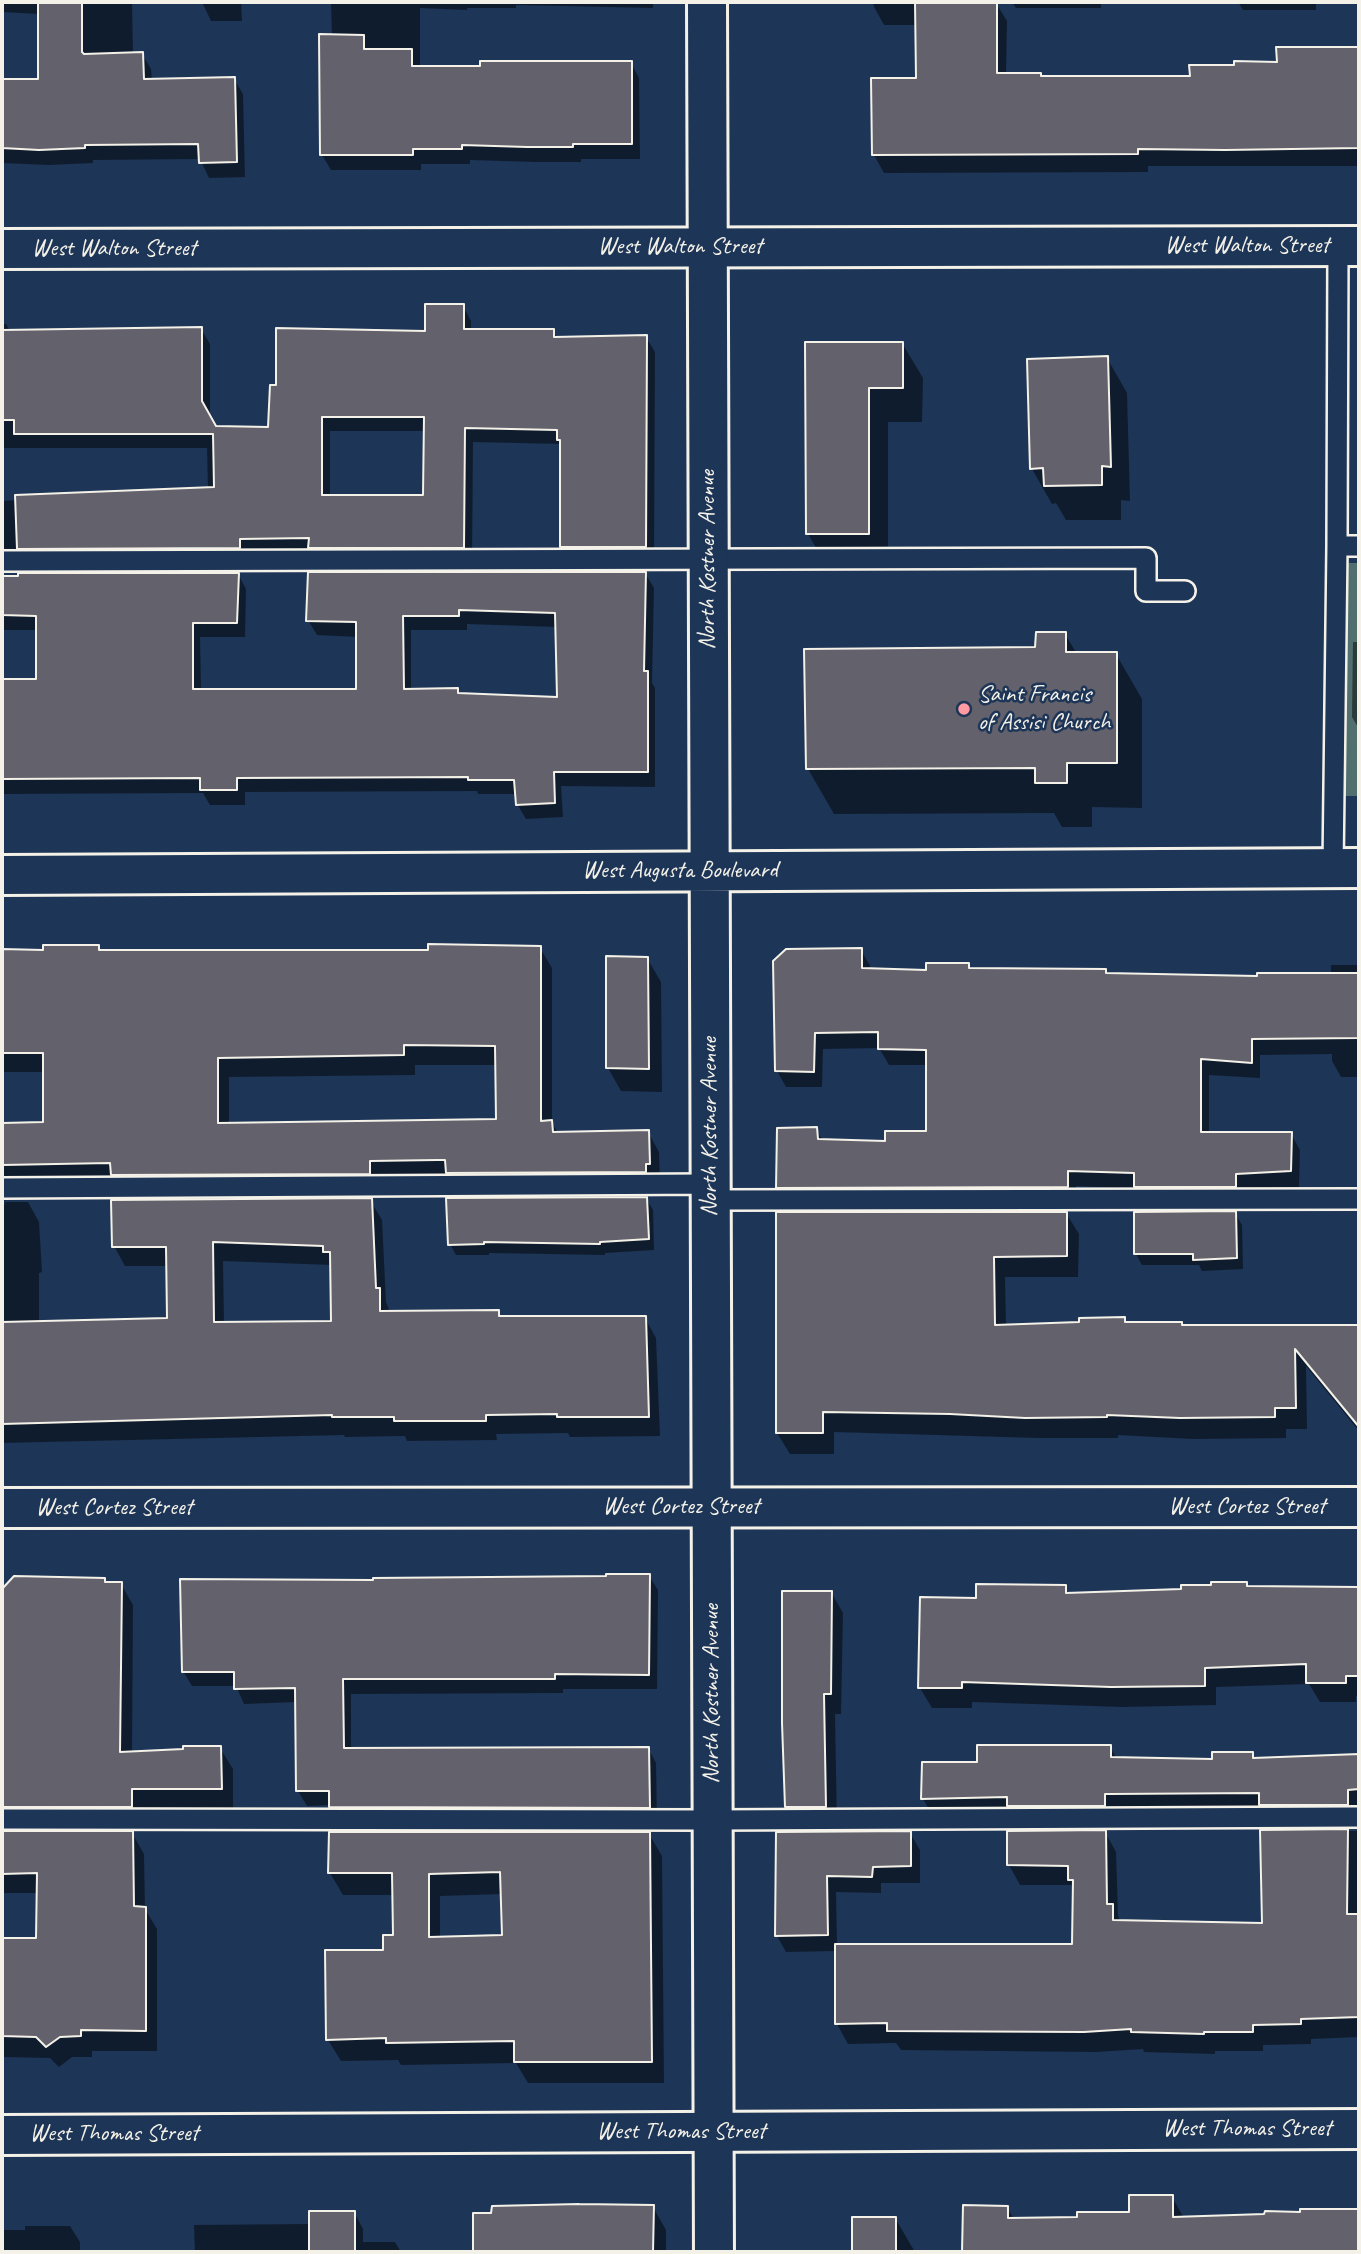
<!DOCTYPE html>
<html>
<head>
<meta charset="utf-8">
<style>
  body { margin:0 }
  #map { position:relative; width:1361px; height:2254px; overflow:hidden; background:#1d3557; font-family:Caveat,sans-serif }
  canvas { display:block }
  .frame { position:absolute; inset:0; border:4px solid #f4f1e8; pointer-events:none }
</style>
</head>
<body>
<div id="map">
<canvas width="1361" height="2254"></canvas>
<div class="frame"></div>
</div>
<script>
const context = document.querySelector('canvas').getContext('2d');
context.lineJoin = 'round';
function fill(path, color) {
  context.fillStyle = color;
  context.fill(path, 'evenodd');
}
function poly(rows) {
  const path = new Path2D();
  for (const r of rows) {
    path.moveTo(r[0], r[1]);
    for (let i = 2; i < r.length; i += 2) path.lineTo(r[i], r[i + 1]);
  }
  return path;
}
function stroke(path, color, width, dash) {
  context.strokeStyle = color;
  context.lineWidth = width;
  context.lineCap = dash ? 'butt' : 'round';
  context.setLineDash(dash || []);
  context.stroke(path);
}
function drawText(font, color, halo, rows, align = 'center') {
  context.font = font + ' Caveat,sans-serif';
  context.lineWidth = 5;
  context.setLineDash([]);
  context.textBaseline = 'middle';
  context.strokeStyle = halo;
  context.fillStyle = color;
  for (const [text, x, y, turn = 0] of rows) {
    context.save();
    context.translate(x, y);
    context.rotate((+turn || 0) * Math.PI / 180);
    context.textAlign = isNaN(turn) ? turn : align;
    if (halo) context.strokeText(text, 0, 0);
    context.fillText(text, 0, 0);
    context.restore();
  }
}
const green = poly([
  [1347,563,1359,563,1359,796,1345,796]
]);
const shadow = poly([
  [2,2,132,2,133,54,142,54,151,69,152,80,234,79,243,94,245,177,209,178,200,159,93,160,93,163,49,165,2,163,2,81,40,80,57,15,2,12],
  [202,2,241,2,242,21,211,21],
  [331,2,653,2,653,8,516,5,516,8,467,8,467,10,420,8,420,67,631,63,639,78,640,159,581,159,581,162,536,162,470,160,470,164,421,164,421,170,331,170,322,155,332,36],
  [873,2,996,3,1007,21,1006,75,1042,78,1191,78,1278,64,1278,49,1359,49,1359,166,1148,166,1148,172,884,173,874,155,918,79,917,25,884,25,874,7],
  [1012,2,1101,2,1101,8,1016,8],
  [1238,2,1359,2,1316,2,1316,10,1243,10],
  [463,306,471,321,471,330,553,330,557,338,646,337,655,352,654,562,570,562,561,547,562,444,473,442,472,562,2,569,2,501,208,489,207,448,2,448,2,324,6,324,10,331,201,329,210,344,210,418,215,427,270,428,278,387,426,332],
  [330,431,425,431,425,497,330,497],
  [902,343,923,378,922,422,888,422,888,568,828,568,808,534,807,344],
  [1107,358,1127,393,1130,501,1121,500,1121,520,1066,520,1056,503,1052,504,1032,469,1029,361],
  [645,573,654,588,652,683,655,688,655,787,561,786,563,817,526,819,517,804,517,794,478,794,477,791,245,792,245,805,210,805,203,793,2,794,2,681,37,680,38,630,2,630,2,575,238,574,246,589,245,637,200,637,201,690,358,690,358,637,317,635,308,620],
  [467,624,557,627,559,698,460,695,457,690,411,691,411,630,467,630],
  [1065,634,1077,654,1116,654,1142,699,1142,808,1092,807,1092,827,1062,827,1054,813,834,814,808,769],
  [1353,642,1359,642,1359,729,1352,717],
  [98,947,100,952,430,952,540,948,552,968,552,1123,558,1133,648,1132,659,1152,660,1183,13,1195,4,1201,2,1198,2,1125,45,1124,45,1072,2,1072,2,952,45,952],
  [415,1065,497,1065,498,1121,229,1124,229,1077,415,1075],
  [861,950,870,966,870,970,928,972,968,965,971,969,1105,970,1107,975,1258,978,1331,974,1331,965,1359,965,1359,1077,1341,1077,1332,1061,1332,1054,1260,1055,1260,1078,1209,1075,1209,1134,1291,1134,1300,1150,1299,1187,1244,1189,1244,1202,1145,1203,1137,1189,1076,1186,1076,1203,787,1203,778,1187,816,1129,823,1141,887,1143,928,1132,928,1065,889,1065,879,1048,823,1049,822,1087,786,1087,777,1071],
  [647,958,661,982,662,1092,621,1091,608,1068],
  [1358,1138,1359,1138,1359,1189,1358,1186],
  [646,1198,653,1210,654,1250,605,1253,605,1255,489,1253,489,1255,456,1255,450,1244],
  [370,1200,382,1220,386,1302,390,1312,498,1312,501,1317,645,1318,656,1338,660,1436,570,1437,568,1433,496,1434,497,1440,407,1441,405,1436,345,1437,344,1435,2,1443,2,1202,6,1205,4,1202,28,1202,39,1222,42,1272,39,1273,39,1324,169,1320,168,1266,125,1266,114,1246],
  [223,1261,332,1265,332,1322,224,1323],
  [1066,1213,1079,1234,1078,1277,1005,1277,1006,1326,1081,1324,1124,1319,1127,1324,1183,1327,1359,1326,1359,1431,1306,1366,1307,1429,1286,1429,1286,1438,1193,1439,1118,1435,1118,1438,1038,1438,834,1432,834,1454,790,1454,777,1433,778,1214],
  [1235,1213,1242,1225,1243,1269,1202,1271,1199,1265,1142,1265,1136,1254],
  [649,1576,658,1590,657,1689,563,1689,563,1693,351,1694,351,1750,648,1748,656,1763,657,1822,339,1822,330,1805,307,1806,298,1791,297,1702,244,1704,236,1686,192,1686,183,1671,375,1582],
  [14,1578,104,1580,106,1584,121,1584,133,1605,132,1753,220,1748,233,1769,233,1809,143,1809,144,1828,15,1827,4,1833,132,1833,144,1854,145,1909,157,1929,157,2051,92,2051,92,2057,72,2057,59,2067,50,2058,4,2057,2,2060,2,1940,38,1940,38,1893,2,1893,2,1591],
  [1065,1587,1069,1594,1248,1587,1359,1588,1359,1696,1356,1696,1356,1702,1320,1702,1309,1684,1216,1687,1216,1705,1123,1707,972,1702,972,1708,932,1708,920,1688,978,1600],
  [831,1592,843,1613,841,1714,835,1714,837,1827,799,1827,787,1807],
  [1110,1747,1117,1759,1214,1760,1252,1753,1255,1760,1359,1757,1359,1825,935,1819,923,1799,979,1763],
  [1262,1831,1359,1831,1359,2037,1311,2039,1311,2044,1263,2045,1263,2051,1215,2051,1215,2054,1144,2052,1143,2049,1096,2052,901,2050,896,2043,848,2044,837,2024,837,1951,786,1952,777,1936,778,1834,910,1833,920,1850,920,1883,881,1883,881,1893,836,1892,837,1946,1074,1946,1073,1885,1020,1885,1009,1865,1105,1832,1116,1852,1118,1916,1121,1922,1264,1924],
  [649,1834,662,1856,664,2083,528,2083,516,2063,401,2065,398,2060,341,2061,328,2040,395,1937,394,1895,343,1895,330,1873],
  [503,1894,503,1936,440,1938,440,1896],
  [1172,2197,1184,2218,1302,2214,1302,2211,1359,2210,1359,2252,964,2252,965,2207,1007,2208,1014,2219,1078,2218,1131,2213],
  [653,2207,666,2230,666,2252,474,2252,474,2215],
  [354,2212,363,2229,363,2242,395,2242,401,2252,195,2252,194,2225,310,2224],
  [895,2218,915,2252,854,2252,853,2219],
  [25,2226,70,2226,80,2242,80,2252,2,2252,2,2230,25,2230]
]);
const building = poly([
  [38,2,82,2,82,52,84,54,143,52,144,79,235,77,237,162,199,163,198,144,85,145,85,148,39,150,2,148,2,79,38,79,38,2],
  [915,2,997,2,997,73,1041,73,1041,76,1190,76,1189,65,1234,65,1234,61,1277,62,1276,47,1359,47,1359,148,1225,150,1138,149,1138,154,872,155,871,78,916,78,915,2],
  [319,34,364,35,364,49,412,49,412,66,480,66,480,61,632,61,632,144,573,144,573,147,527,147,462,145,462,149,413,149,413,155,320,155,319,34],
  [425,304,464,304,464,329,554,329,554,337,647,335,646,547,560,547,560,440,557,440,557,430,465,428,464,548,308,548,309,538,240,539,240,548,17,549,15,495,214,487,213,434,14,434,14,420,2,420,2,330,202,327,202,401,216,426,268,427,270,385,276,385,276,328,425,331,425,304],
  [322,417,424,417,423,495,322,495,322,417],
  [805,342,903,342,903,388,869,388,869,534,806,534,805,342],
  [1108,356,1111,467,1102,466,1102,485,1044,486,1043,468,1030,469,1027,359,1108,356],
  [308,572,646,572,644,671,648,671,648,772,554,772,555,803,516,805,514,780,468,780,468,777,237,778,237,790,200,790,200,778,2,779,2,679,36,679,36,616,2,615,2,576,18,576,18,573,239,573,237,623,193,623,193,689,356,689,356,622,306,621,308,572],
  [459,610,555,613,557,697,458,693,458,688,404,689,403,616,459,616,459,610],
  [1036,632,1066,632,1066,652,1117,652,1117,763,1067,763,1067,783,1035,783,1035,768,806,769,804,649,1035,647,1036,632],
  [428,944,541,946,541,1121,552,1120,553,1132,649,1130,650,1164,646,1164,646,1172,446,1173,445,1160,437,1160,370,1161,370,1174,111,1175,110,1163,2,1165,2,1123,43,1122,43,1053,2,1053,2,949,43,950,43,945,99,945,99,950,428,950,428,944],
  [404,1045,495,1046,496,1119,218,1123,218,1058,404,1055,404,1045],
  [862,948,862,968,926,970,926,963,969,963,969,968,1106,969,1106,973,1257,976,1257,973,1359,973,1359,1038,1252,1039,1252,1063,1201,1059,1201,1132,1292,1132,1291,1171,1236,1174,1236,1187,1134,1187,1134,1173,1068,1171,1068,1187,776,1188,777,1128,817,1127,818,1139,885,1141,885,1131,926,1131,926,1050,878,1049,878,1032,815,1033,814,1072,775,1071,773,961,786,949,862,948],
  [606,956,648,957,649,1069,606,1068,606,956],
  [647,1197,649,1239,600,1242,600,1244,484,1242,484,1244,448,1245,446,1198,647,1197],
  [372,1198,376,1288,380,1288,380,1311,499,1310,499,1316,646,1316,649,1417,557,1417,557,1414,486,1415,486,1421,394,1421,394,1417,332,1417,332,1415,2,1424,2,1322,167,1318,166,1247,112,1247,111,1200,372,1198],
  [213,1242,323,1246,323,1252,330,1252,331,1321,214,1322,213,1242],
  [1236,1211,1237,1258,1193,1260,1193,1254,1134,1254,1134,1212,1236,1211],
  [776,1212,1067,1212,1067,1256,994,1257,995,1325,1079,1322,1079,1318,1125,1317,1125,1322,1182,1322,1182,1325,1359,1325,1359,1427,1295,1349,1296,1408,1275,1408,1275,1417,1180,1418,1107,1415,1107,1417,1025,1418,950,1414,823,1412,823,1433,776,1433,776,1212],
  [606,1574,650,1574,649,1675,555,1674,555,1679,343,1679,344,1748,649,1747,650,1808,329,1807,329,1791,296,1791,295,1688,234,1689,234,1672,182,1672,180,1579,373,1580,373,1578,606,1576,606,1574],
  [14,1576,105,1578,105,1582,122,1582,120,1752,183,1749,183,1746,221,1746,222,1789,132,1789,132,1807,2,1807,2,1589,14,1576],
  [1211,1582,1247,1582,1247,1586,1359,1587,1359,1676,1346,1676,1346,1683,1306,1683,1306,1664,1205,1668,1205,1686,1111,1687,962,1682,962,1688,918,1688,920,1597,976,1598,976,1584,1066,1585,1066,1593,1181,1589,1181,1585,1211,1585,1211,1582],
  [782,1591,832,1591,831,1694,824,1694,826,1807,785,1807,782,1723,782,1591],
  [977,1745,1111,1745,1111,1757,1212,1759,1212,1752,1253,1752,1253,1758,1359,1754,1359,1789,1348,1790,1348,1805,1259,1805,1259,1793,1110,1794,1105,1794,1105,1806,1007,1806,1007,1797,921,1799,922,1762,977,1762,977,1745],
  [1348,1829,1347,1914,1359,1914,1359,2017,1301,2019,1301,2024,1253,2025,1253,2032,1204,2032,1204,2034,1131,2032,1131,2029,1084,2032,887,2031,887,2023,835,2024,835,1944,1072,1944,1073,1880,1068,1880,1068,1866,1007,1865,1007,1831,1106,1830,1107,1904,1113,1904,1113,1920,1262,1923,1260,1830,1348,1829],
  [2,1831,133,1831,134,1906,146,1907,146,2031,81,2030,81,2036,60,2037,46,2047,36,2037,2,2036,2,1938,36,1938,37,1873,2,1874,2,1831],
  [911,1831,911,1866,873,1867,872,1877,827,1876,828,1935,775,1936,776,1832,911,1831],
  [329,1832,650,1832,652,2062,514,2062,514,2041,386,2043,386,2038,326,2040,325,1950,383,1950,383,1935,393,1935,392,1873,328,1873,329,1832],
  [500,1872,502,1935,429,1937,429,1874,500,1872],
  [1129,2195,1173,2195,1173,2217,1264,2214,1265,2211,1300,2212,1300,2209,1359,2209,1359,2252,962,2252,963,2205,1008,2206,1008,2218,1077,2217,1077,2212,1129,2212,1129,2195],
  [579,2204,654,2205,653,2252,473,2252,473,2213,491,2213,492,2206,579,2204],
  [309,2211,355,2211,355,2252,309,2252,309,2211],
  [852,2217,896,2217,896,2252,852,2252,852,2217]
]);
const service = poly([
  [1337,546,1359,546],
  [2,561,1146,558,1146,591,1185,591],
  [1333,868,1337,546,1338,246],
  [2,1188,710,1184],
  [710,1200,1359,1199],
  [2,1819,713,1820,1359,1817]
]);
const minor = poly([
  [2,249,1359,246],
  [2,1508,1359,1507],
  [2,2135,1359,2129]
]);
const tertiary = poly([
  [707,2,714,2252],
  [2,875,1359,868]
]);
const markers = [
  [964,709,7,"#ff9aa2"]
];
const streetNames = [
  ["West Walton Street",1247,246],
  ["West Walton Street",680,247],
  ["West Walton Street",114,249],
  ["North Kostner Avenue",708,560,-90],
  ["West Augusta Boulevard",680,871],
  ["North Kostner Avenue",710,1127,-90],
  ["West Cortez Street",681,1507],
  ["West Cortez Street",1247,1507],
  ["West Cortez Street",114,1508],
  ["North Kostner Avenue",712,1694,-90],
  ["West Thomas Street",1247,2129],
  ["West Thomas Street",681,2132],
  ["West Thomas Street",114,2134]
];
const poiNames = [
  ["Saint Francis",978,695],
  ["of Assisi Church",978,723]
];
fill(green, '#506f6e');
fill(shadow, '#0007');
fill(building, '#62616c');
stroke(building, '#f4f1e8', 2);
stroke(service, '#f4f1e8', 24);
stroke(minor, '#f4f1e8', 44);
stroke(tertiary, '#f4f1e8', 44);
stroke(service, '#1d3557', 19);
stroke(minor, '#1d3557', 38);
stroke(tertiary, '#1d3557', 38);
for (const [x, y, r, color] of markers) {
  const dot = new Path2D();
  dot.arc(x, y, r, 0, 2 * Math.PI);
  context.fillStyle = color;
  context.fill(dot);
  stroke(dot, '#1d3557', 2.5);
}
drawText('24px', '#f4f1e8', '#1d3557', streetNames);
drawText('24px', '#f4f1e8', '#1d3557', poiNames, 'left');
</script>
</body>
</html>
